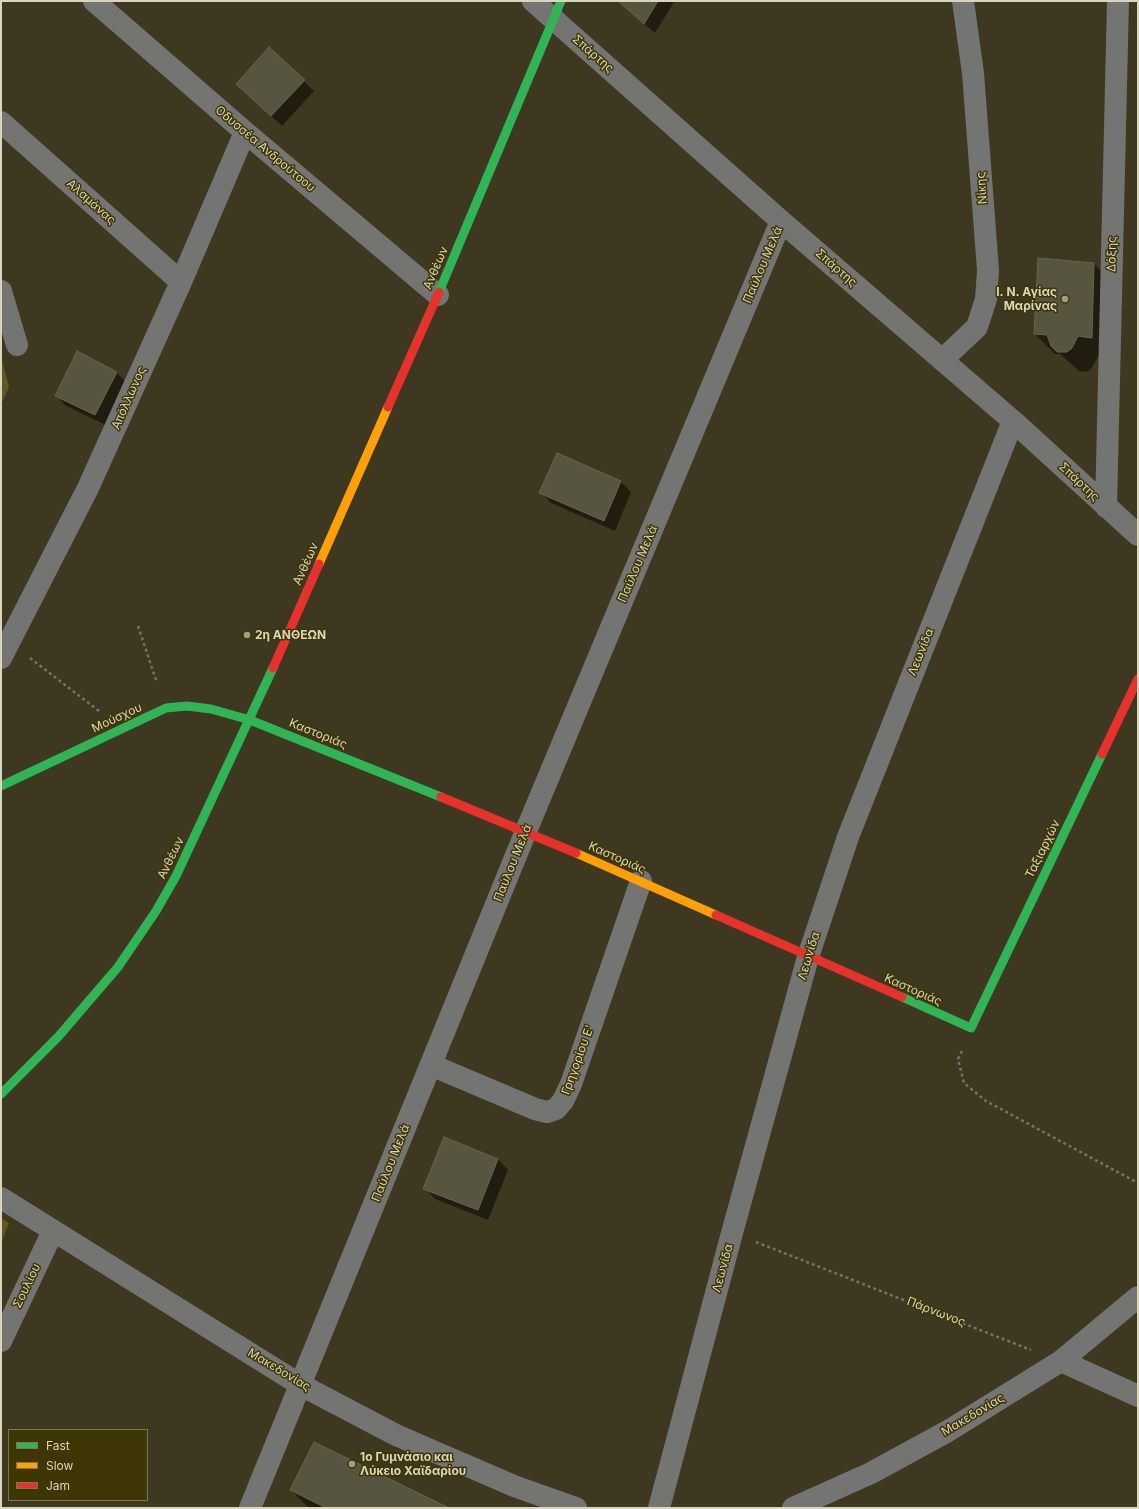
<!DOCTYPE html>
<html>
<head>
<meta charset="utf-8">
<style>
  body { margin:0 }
  #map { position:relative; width:1139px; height:1509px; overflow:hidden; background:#3d381f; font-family:Inter,sans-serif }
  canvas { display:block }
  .frame { position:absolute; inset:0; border:2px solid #dad6be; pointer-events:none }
  .legend { position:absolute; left:8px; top:1429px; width:140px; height:72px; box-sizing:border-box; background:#3f3605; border:1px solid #7d764f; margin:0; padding:5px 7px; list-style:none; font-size:12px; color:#dad6be }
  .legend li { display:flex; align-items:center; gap:8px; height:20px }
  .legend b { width:20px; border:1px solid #7d764f }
</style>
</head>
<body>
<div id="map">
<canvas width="1139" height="1509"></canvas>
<div class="frame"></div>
<ul class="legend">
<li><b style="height:5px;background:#30b455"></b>Fast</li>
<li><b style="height:5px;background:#ff9f0a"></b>Slow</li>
<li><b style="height:5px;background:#e5322d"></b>Jam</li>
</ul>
</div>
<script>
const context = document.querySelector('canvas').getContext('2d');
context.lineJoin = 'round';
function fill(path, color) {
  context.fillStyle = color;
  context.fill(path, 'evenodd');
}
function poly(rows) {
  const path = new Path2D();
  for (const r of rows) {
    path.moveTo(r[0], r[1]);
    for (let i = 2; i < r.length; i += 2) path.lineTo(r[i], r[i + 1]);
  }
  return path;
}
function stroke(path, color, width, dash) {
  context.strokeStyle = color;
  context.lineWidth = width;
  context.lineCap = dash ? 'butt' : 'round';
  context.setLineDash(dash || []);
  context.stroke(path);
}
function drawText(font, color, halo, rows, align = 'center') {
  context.font = font + ' Inter,sans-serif';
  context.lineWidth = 3;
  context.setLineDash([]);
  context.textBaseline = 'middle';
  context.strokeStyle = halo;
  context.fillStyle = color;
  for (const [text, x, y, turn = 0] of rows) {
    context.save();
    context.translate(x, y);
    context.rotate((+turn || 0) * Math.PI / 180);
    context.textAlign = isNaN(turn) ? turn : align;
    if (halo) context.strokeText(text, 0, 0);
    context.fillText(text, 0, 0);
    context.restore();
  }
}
const green = poly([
  [1,357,9,387,1,405],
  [1,1218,9,1223,1,1243]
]);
const shadow = poly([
  [618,1,673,1,674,2,655,33],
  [304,81,314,91,282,126,248,94],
  [1094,264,1114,284,1112,357,1098,356,1092,368,1087,372,1079,371,1060,354,1055,354,1035,334],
  [116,372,127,383,106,425,66,406,56,395],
  [557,454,621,482,631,492,615,531,551,503,541,492],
  [498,1159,508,1170,488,1220,435,1199,425,1188],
  [291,1490,446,1508,312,1508,307,1506]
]);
const building = poly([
  [618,1,658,1,644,24,618,1],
  [269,47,305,80,271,116,236,84,269,47],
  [1038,258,1094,263,1092,338,1078,336,1072,348,1067,352,1057,352,1051,346,1047,335,1034,334,1038,258],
  [77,351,117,372,95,415,55,396,77,351],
  [557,453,621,481,604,521,539,493,557,453],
  [444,1137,498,1159,478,1210,423,1189,444,1137],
  [314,1442,449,1508,326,1508,290,1490,314,1442]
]);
const path = poly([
  [138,626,157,683],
  [30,658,99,711],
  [962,1051,958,1059,964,1083,986,1101,1138,1183],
  [756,1242,1031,1350]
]);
const street = poly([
  [94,1,245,132,438,295],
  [533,1,781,221,1013,421,1138,535],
  [1,122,181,282],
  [1,291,17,345],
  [942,360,977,327,986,299,988,270,973,73,963,1],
  [1106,507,1118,1],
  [1,658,88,488,181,282,245,132],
  [431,1065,535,1109,547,1112,556,1109,563,1101,571,1084,641,881],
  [1,1198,299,1384,396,1435,514,1486,576,1508],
  [1,1341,53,1231],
  [1061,1361,1138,1396],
  [250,1508,526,831,781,221],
  [659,1508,732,1233,808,957,848,837,1013,421],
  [793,1508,871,1473,948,1431,1061,1361,1138,1297]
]);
const fast = poly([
  [439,292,561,1],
  [1,786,166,708,187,706,211,709,250,720,441,797],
  [902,997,971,1028,1102,754],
  [1,1094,58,1037,118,967,156,911,176,876,273,668]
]);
const slow = poly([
  [319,564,388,407],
  [576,853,716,915]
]);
const jam = poly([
  [388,407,439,292],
  [273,668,319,564],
  [1102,754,1138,679],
  [441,797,576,853],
  [716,915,902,997]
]);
const markers = [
  [1065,299,4,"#a39f86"],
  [247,635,4,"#a39f86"],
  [352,1464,4,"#a39f86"]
];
const streetNames = [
  ["Σπάρτης",593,54,41],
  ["Οδυσσέα Ανδρούτσου",265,149,40],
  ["Νίκης",982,188,-94],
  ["Αλαμάνας",91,202,42],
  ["Δόξης",1112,254,-89],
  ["Παύλου Μελά",763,265,-67],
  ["Ανθέων",436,268,-67],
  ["Σπάρτης",836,268,41],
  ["Απόλλωνος",129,398,-66],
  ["Σπάρτης",1079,482,43],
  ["Ανθέων",306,564,-66],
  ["Παύλου Μελά",638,564,-67],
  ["Λεωνίδα",921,652,-68],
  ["Μούσχου",117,718,-25],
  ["Καστοριάς",318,734,22],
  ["Ταξιαρχών",1043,849,-64],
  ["Ανθέων",171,858,-64],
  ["Καστοριάς",617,858,24],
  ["Παύλου Μελά",513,863,-68],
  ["Λεωνίδα",809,956,-73],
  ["Καστοριάς",913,990,24],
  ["Γρηγορίου Ε'",578,1060,-70],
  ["Παύλου Μελά",391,1163,-68],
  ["Λεωνίδα",723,1268,-75],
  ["Σουλίου",27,1286,-64],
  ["Πάρνωνος",936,1312,21],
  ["Μακεδονίας",279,1370,31],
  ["Μακεδονίας",973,1415,-31]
];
const poiNames = [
  ["Ι. Ν. Αγίας",1057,292,"right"],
  ["Μαρίνας",1057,306,"right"],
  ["2η ΑΝΘΕΩΝ",255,635],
  ["1ο Γυμνάσιο και",360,1457],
  ["Λύκειο Χαϊδαρίου",360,1471]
];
fill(green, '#63571d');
fill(shadow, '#0007');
fill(building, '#57543f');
stroke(building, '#67634f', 1);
stroke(path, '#73726d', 2.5, [3, 3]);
stroke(street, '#747472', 22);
stroke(fast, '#30b455', 9);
stroke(slow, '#ff9f0a', 9);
stroke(jam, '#e5322d', 9);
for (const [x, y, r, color] of markers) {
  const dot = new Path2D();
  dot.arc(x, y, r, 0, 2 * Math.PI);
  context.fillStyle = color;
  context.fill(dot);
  stroke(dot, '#3f3605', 1.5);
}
drawText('12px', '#dad6be', '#3f3605', streetNames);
drawText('bold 12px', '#dad6be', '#3f3605', poiNames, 'left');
</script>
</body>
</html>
